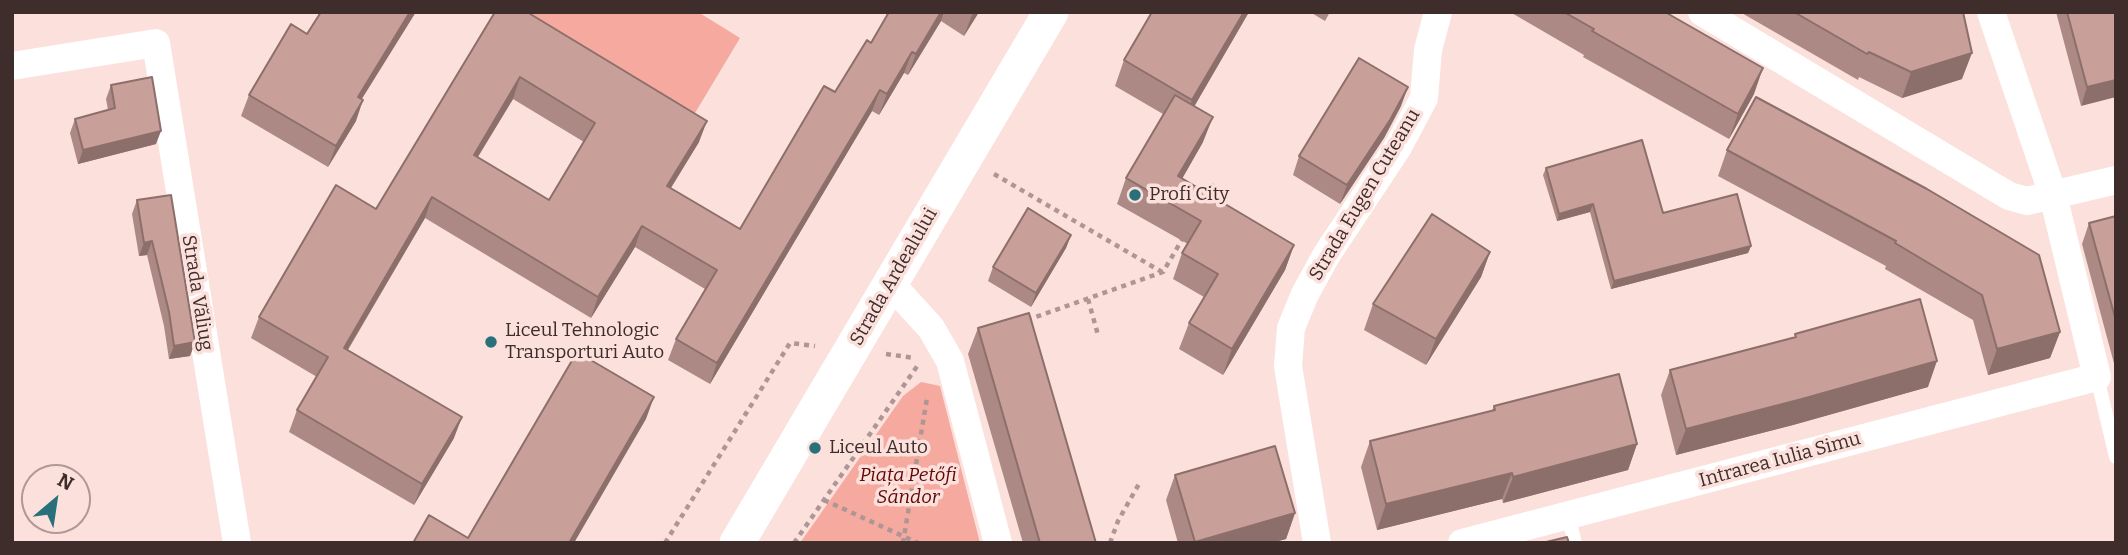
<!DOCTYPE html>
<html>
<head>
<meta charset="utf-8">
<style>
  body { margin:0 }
  #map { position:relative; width:2128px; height:555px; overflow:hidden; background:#fbe0dc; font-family:Bitter,serif }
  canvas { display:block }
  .frame { position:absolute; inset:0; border:14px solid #3e2d2b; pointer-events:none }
  .north { position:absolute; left:21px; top:464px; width:70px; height:70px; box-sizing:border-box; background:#fbe0dc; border:2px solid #af9895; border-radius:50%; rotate:29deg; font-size:19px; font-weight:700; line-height:28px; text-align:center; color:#3e2d2b }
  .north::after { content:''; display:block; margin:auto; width:24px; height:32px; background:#28717b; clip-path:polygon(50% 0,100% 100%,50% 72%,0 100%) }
</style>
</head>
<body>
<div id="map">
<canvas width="2128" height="555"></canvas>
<div class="frame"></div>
<div class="north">N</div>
</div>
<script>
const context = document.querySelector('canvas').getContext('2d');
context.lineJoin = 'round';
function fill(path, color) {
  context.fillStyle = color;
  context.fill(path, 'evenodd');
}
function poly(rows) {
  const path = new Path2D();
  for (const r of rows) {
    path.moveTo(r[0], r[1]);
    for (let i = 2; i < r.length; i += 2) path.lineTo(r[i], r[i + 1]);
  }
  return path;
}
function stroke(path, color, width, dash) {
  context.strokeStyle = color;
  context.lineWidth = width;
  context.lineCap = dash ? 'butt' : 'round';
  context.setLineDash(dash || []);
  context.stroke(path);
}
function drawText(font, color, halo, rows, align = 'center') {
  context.font = font + ' Bitter,serif';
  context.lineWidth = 7;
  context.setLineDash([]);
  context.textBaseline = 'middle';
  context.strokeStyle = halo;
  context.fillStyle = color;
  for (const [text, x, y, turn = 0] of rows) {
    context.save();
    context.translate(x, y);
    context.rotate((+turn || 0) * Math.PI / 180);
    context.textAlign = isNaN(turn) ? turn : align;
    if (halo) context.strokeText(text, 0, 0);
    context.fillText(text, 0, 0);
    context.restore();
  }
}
const green = poly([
  [519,12,698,12,740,38,689,123],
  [921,382,940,386,980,543,800,543,903,396]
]);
const path = poly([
  [994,174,1162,272],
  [1207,197,1214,184],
  [1088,299,1098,335],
  [1027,320,1163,272,1183,238],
  [886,354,915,358],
  [824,500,918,543],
  [665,543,790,343,815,346],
  [794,543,918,365],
  [903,543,927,398],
  [1110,543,1118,521,1140,482]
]);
const service = poly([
  [2097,377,2116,457],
  [1568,516,1575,543]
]);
const minor = poly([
  [1702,12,2009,196,2027,201,2116,180],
  [12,66,156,43,237,543],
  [890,283,931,328,950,361,998,543],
  [1317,543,1288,366,1291,328,1305,294,1327,254,1398,147,1424,98,1428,50,1438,12],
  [1462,543,2097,377,2053,195,1991,12]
]);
const tertiary = poly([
  [737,543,1051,12]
]);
const wall = poly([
  [495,12,699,142,671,188,740,229,871,43,889,12,979,12,964,36,941,21,908,75,904,73,879,115,872,111,710,384,668,360,676,339,705,289,635,247,591,318,425,218,348,350,454,438,414,505,289,432,297,410,317,377,251,338,259,317,376,209],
  [513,99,584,142,549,200,478,157],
  [1249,12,1194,106,1203,142,1182,178,1294,245,1285,270,1223,375,1179,349,1189,323,1204,297,1173,279,1182,253,1188,244,1117,204,1126,178,1163,114,1115,86,1124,60],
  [1310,12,1330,12,1325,21],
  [1510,12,1665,12,1754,94,1729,139,1583,57,1584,55],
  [1740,12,1963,12,1962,79,1902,98,1859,77,1858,80],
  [2056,12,2116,12,2081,106],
  [111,85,156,144,78,164,70,133,75,119,108,110,106,99],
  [249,95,356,121,328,167,241,116],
  [1756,97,2060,332,2050,358,1988,375,1973,320,1885,269,1886,266,1718,176,1727,150],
  [1401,106,1384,138,1340,204,1293,175,1299,156],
  [1546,168,1751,246,1748,253,1611,289,1590,212,1557,221,1543,175],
  [137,200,195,342,190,356,169,359,164,326,147,255,139,256,132,214],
  [2116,216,2116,371,2082,244,2089,223],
  [1071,235,1066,248,1031,307,988,281,993,267],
  [1490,252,1481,277,1426,365,1364,330,1373,304],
  [978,328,1096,543,1023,543,968,354],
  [1795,334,1928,387,1793,425,1676,455,1661,395,1670,370,1794,338],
  [1494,406,1637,444,1628,470,1503,503,1502,499,1377,530,1361,467,1370,441,1492,411],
  [1175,475,1295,513,1286,539,1271,543,1178,543,1166,500]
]);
const shadedWall = poly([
  [410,12,416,12,350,118,358,97],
  [941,12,944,12,941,21,908,75,916,54],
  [974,12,979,12,964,36,972,15],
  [1244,12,1249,12,1183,126,1192,100],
  [912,52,904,73,879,115,887,94],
  [1972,53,1962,79,1902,98,1911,72],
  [1763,68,1754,94,1729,139,1738,114],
  [520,77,513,99,466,176,474,155],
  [2116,80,2116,97,2081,106,2087,87],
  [1408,87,1401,106,1384,138,1340,204,1347,185],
  [880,90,872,111,710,384,717,363],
  [363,100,356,121,328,167,336,146],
  [1213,117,1203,142,1169,202,1178,176],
  [707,121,699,142,659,207,667,186],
  [161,131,156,144,78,164,83,150],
  [432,197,425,218,336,369,344,348],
  [1593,204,1590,212,1557,221,1559,214],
  [642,226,635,247,591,318,598,297],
  [1071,235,1066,248,1031,307,1036,293],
  [152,241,147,255,139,256,144,243],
  [1294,245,1285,270,1223,375,1232,349],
  [1751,246,1748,253,1611,289,1614,281],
  [1490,252,1481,277,1426,365,1436,339],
  [2060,332,2050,358,1988,375,1997,349],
  [195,342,190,356,169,359,174,346],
  [1937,361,1928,387,1793,425,1676,455,1686,429],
  [654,397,646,419,574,543,569,543],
  [462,417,454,438,414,505,422,484],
  [1637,444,1628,470,1503,503,1513,477],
  [1512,473,1502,499,1377,530,1386,504],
  [1295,513,1286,539,1271,543,1195,543]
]);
const building = poly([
  [321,12,410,12,358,97,363,100,336,146,249,95,291,24,307,34,321,12],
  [495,12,527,12,707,121,667,186,740,229,824,86,835,92,867,40,871,43,889,12,941,12,916,54,912,52,887,94,880,90,717,363,676,339,717,270,642,226,598,297,432,197,344,348,462,417,422,484,297,410,328,357,259,317,336,185,376,209,495,12],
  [520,77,595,123,549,200,474,155,520,77],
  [1152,12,1244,12,1192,100,1124,60,1152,12],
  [1564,12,1665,12,1763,68,1738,114,1592,31,1594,29,1564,12],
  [1794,12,1963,12,1972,53,1911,72,1869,52,1867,54,1794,12],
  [2067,12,2116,12,2116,80,2087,87,2067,12],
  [1359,58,1408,87,1390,120,1347,185,1299,156,1359,58],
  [152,77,161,131,83,150,75,119,115,108,111,85,152,77],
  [1175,95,1213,117,1178,176,1294,245,1232,349,1189,323,1218,274,1182,253,1201,221,1126,178,1175,95],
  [1756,97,1927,189,2039,255,2060,332,1997,349,1982,295,1895,243,1896,241,1727,150,1756,97],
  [1642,140,1663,213,1737,194,1751,246,1614,281,1593,204,1559,214,1546,168,1642,140],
  [171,195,195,342,174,346,169,312,152,241,144,243,137,200,171,195],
  [1028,208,1071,235,1036,293,993,267,1028,208],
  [1432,214,1490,252,1436,339,1373,304,1432,214],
  [2116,216,2116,321,2089,223,2116,216],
  [1920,299,1937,361,1802,399,1686,429,1670,370,1796,337,1795,334,1920,299],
  [1029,313,1096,543,1040,543,978,328,1029,313],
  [577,352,654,397,569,543,413,543,429,515,468,538,577,352],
  [1619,374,1637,444,1513,477,1512,473,1386,504,1370,441,1495,410,1494,406,1619,374],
  [1275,446,1295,513,1195,542,1175,475,1275,446],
  [1567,537,1569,543,1542,543,1567,537]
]);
const markers = [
  [1135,195,7,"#28717b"],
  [491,342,7,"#28717b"],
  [815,448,7,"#28717b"]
];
const poiNames = [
  ["Profi City",1149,195],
  ["Liceul Tehnologic",505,331],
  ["Transporturi Auto",505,353],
  ["Liceul Auto",829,448]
];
const streetNames = [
  ["Strada Eugen Cuteanu",1365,195,-59],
  ["Strada Ardealului",894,277,-60],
  ["Strada Văliug",197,293,81],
  ["Intrarea Iulia Simu",1780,460,-15]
];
const parkNames = [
  ["Piața Petőfi",908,476],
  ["Sándor",908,498]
];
fill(green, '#f5a99f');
stroke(path, '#ad9693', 4.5, [5, 5]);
stroke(service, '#fff', 14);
stroke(minor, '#fff', 28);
stroke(tertiary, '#fff', 35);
fill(wall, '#ac8984');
fill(shadedWall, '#8c6f6b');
fill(building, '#c89f99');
stroke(building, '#8c6f6b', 2);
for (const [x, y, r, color] of markers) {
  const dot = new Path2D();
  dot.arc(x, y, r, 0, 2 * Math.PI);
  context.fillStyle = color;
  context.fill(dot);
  stroke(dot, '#fbe0dc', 2.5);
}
drawText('19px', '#3e2d2b', '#fbe0dc', poiNames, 'left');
drawText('19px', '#3e2d2b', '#fbe0dc', streetNames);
drawText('italic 19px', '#5f0607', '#fbe0dc', parkNames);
</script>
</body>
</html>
